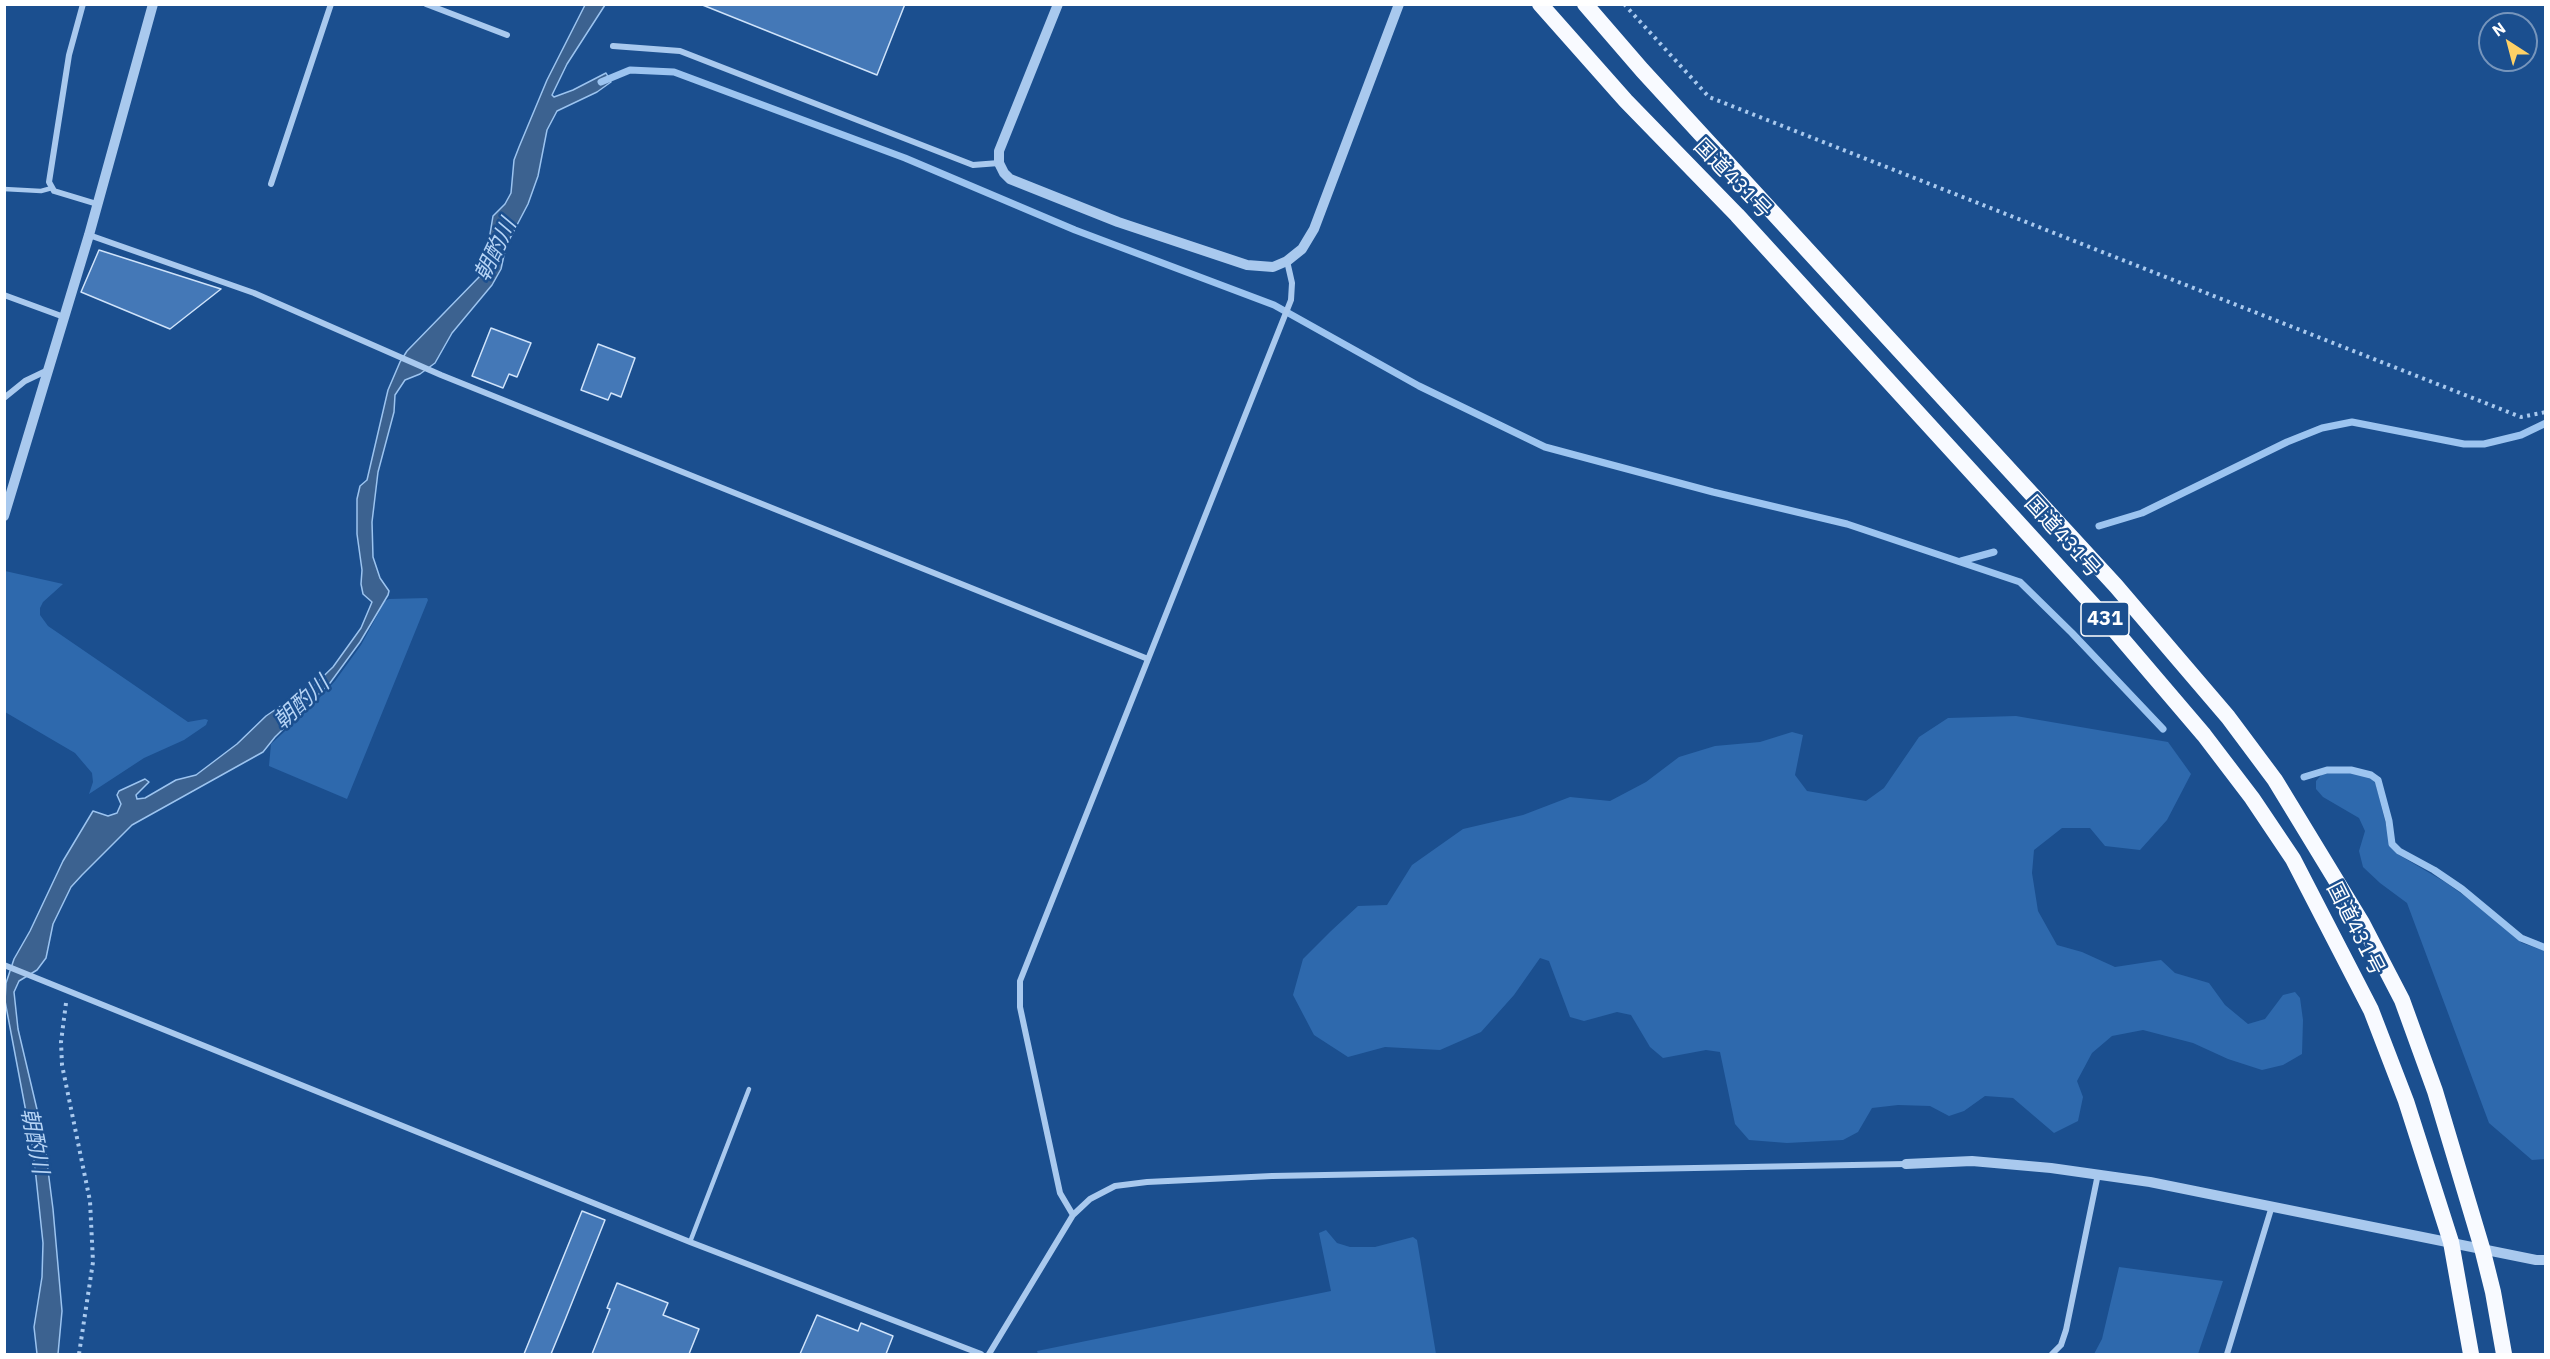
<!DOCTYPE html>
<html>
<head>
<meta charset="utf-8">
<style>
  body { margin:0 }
  #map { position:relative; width:2550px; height:1359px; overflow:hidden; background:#1b4f8f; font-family:"IBM Plex Sans",sans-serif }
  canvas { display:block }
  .frame { position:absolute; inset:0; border:6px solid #fff; pointer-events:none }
  .north { position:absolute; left:2478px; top:12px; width:60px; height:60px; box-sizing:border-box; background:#1b4f8f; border:2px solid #7695bc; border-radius:50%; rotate:324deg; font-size:16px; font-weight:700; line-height:24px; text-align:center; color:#fff }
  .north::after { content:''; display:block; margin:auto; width:21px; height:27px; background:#ffd166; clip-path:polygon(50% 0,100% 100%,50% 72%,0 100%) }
</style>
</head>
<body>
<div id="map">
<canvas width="2550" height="1359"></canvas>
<div class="frame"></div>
<div class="north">N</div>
</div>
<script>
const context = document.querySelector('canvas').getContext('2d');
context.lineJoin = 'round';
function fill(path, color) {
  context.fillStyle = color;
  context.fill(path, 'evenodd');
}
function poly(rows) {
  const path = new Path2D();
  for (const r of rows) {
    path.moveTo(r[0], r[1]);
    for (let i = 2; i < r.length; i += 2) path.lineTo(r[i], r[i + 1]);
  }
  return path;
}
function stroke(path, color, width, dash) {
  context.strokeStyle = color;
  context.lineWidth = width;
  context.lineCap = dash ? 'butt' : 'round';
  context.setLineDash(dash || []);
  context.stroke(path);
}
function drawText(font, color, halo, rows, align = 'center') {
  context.font = font + ' "IBM Plex Sans","Noto Sans JP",sans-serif';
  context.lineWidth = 5;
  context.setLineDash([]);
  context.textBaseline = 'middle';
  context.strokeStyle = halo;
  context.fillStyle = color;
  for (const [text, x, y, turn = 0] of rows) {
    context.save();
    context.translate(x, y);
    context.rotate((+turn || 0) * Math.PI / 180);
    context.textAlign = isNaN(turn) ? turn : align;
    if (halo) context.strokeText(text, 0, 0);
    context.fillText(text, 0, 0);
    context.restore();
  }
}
const green = poly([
  [5,571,63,584,43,602,40,608,40,615,48,626,188,722,205,719,208,720,206,725,184,740,144,758,89,794,93,782,92,773,75,753,5,712],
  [427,598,428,600,347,799,269,766,271,744,311,707,335,681,361,645,385,601,389,599],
  [2016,716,2168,742,2191,774,2167,820,2140,850,2105,846,2090,828,2062,828,2034,850,2032,873,2038,911,2057,945,2082,952,2115,967,2161,960,2175,973,2209,983,2225,1005,2248,1024,2265,1019,2283,995,2295,992,2300,998,2303,1020,2302,1054,2283,1065,2262,1070,2228,1059,2193,1043,2143,1030,2112,1036,2092,1053,2077,1081,2083,1097,2078,1121,2054,1133,2013,1098,1985,1096,1964,1111,1949,1116,1930,1106,1898,1105,1872,1108,1858,1132,1843,1140,1787,1143,1749,1140,1735,1124,1720,1052,1706,1050,1663,1058,1650,1047,1631,1015,1617,1012,1584,1021,1570,1017,1549,961,1540,958,1514,995,1481,1032,1440,1050,1385,1047,1348,1057,1314,1035,1293,995,1303,959,1331,931,1358,906,1387,905,1412,865,1463,829,1523,815,1570,797,1610,801,1646,782,1679,757,1715,746,1760,742,1792,732,1803,735,1795,775,1807,791,1866,801,1884,788,1919,737,1948,718],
  [2331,772,2352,772,2369,776,2375,781,2391,845,2399,855,2445,882,2483,909,2522,943,2545,951,2545,1159,2532,1160,2489,1123,2407,903,2380,883,2363,867,2359,851,2365,831,2359,818,2323,797,2316,789,2316,781,2322,774],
  [1326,1230,1337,1243,1350,1247,1375,1247,1413,1237,1417,1240,1436,1354,1038,1354,1037,1351,1331,1291,1319,1233],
  [2119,1267,2223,1281,2198,1354,2094,1354,2102,1339]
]);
const water = poly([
  [585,5,605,5,567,64,552,95,554,97,573,90,606,73,611,82,597,92,557,111,547,130,538,176,528,204,506,246,501,269,492,285,452,333,435,363,420,374,405,380,395,395,394,412,378,472,372,522,373,557,380,578,389,591,388,595,360,642,330,683,275,737,263,752,132,825,82,875,71,887,53,924,46,958,37,970,19,981,14,992,18,1029,44,1139,53,1209,62,1311,58,1354,37,1354,34,1327,42,1277,43,1243,33,1149,5,1001,6,983,14,959,30,931,63,861,93,811,108,816,117,813,121,804,117,795,119,791,145,779,149,782,136,795,137,799,145,798,176,780,196,775,237,744,266,716,285,703,294,703,302,697,333,667,361,628,372,602,363,594,361,584,362,570,357,534,357,499,360,486,367,480,388,390,400,362,407,351,480,276,486,258,493,216,505,204,511,193,514,160,519,147,547,80,585,5]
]);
const stream = poly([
  [601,82,630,70,674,72,905,158,1075,230,1274,305,1419,386,1545,447,1713,492,1847,524,2020,582,2072,633,2163,729],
  [2099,526,2142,513,2287,442,2322,428,2352,422,2464,444,2484,444,2521,435,2546,423],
  [1961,561,1994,552],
  [2304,777,2327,770,2351,770,2371,775,2378,780,2389,821,2392,844,2399,851,2434,870,2462,889,2521,938,2546,948]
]);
const building = poly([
  [700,4,905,4,877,75,700,4],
  [99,250,221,289,170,329,81,292,99,250],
  [491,328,531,343,517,377,509,374,503,388,472,376,491,328],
  [598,344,635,358,621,397,611,393,608,400,581,390,598,344],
  [582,1211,605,1220,565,1320,551,1354,524,1354,582,1211],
  [617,1283,668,1303,663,1315,699,1329,689,1354,592,1354,610,1309,607,1308,617,1283],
  [817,1315,858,1331,861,1323,893,1336,886,1354,800,1354,817,1315]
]);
const path = poly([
  [1624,4,1709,97,2521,417,2546,412],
  [66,1003,61,1042,62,1065,90,1201,93,1262,79,1354]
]);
const service = poly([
  [4,189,41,191,52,188],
  [690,1242,749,1089]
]);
const minor = poly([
  [83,4,69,55,49,182,54,191,97,204],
  [426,4,507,35],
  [613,46,680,51,973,165,999,163],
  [271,184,331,4],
  [89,235,254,293,441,375,1148,659],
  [4,295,64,317],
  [4,398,25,381,48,370],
  [4,965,690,1242,981,1354],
  [1073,1215,1060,1193,1020,1007,1020,981,1291,300,1292,283,1287,261],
  [989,1354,1073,1215,1090,1199,1115,1186,1147,1182,1272,1176,1906,1164],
  [2052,1354,2061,1345,2066,1330,2098,1174],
  [2227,1354,2272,1206]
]);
const tertiary = poly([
  [1058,4,999,151,999,163,1004,173,1010,179,1118,222,1247,265,1273,267,1287,261,1302,249,1314,229,1399,4],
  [4,516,89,235,153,4],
  [1906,1164,1972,1161,2051,1168,2150,1182,2536,1260,2546,1260]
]);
const trunk = poly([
  [1540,4,1626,101,1737,215,2094,606,2204,735,2252,798,2293,859,2371,1010,2406,1101,2451,1242,2471,1354],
  [1585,4,1642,70,2116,586,2228,717,2275,780,2362,923,2402,1000,2435,1091,2482,1248,2493,1292,2504,1354]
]);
const shields = [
  [2105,619,48]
];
const shieldNames = [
  ["431",2105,619]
];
const streetNames = [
  ["国道431号",1732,179,46],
  ["国道431号",2062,537,48],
  ["国道431号",2355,929,63]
];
const waterNames = [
  ["朝酌川",496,250,-64],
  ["朝酌川",302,703,-43],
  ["朝酌川",34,1141,79]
];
fill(green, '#2e69ad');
fill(water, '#3c6290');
stroke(water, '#9cc4f0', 1.5);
stroke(stream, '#9cc4f0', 7);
fill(building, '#4478b7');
stroke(building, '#cfe3fa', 1.5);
stroke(path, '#a9c9ee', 4, [3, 4.5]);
stroke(service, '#a9c9ee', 4.5);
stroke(minor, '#a9c9ee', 6);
stroke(tertiary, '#a9c9ee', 10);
stroke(trunk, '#f8faff', 16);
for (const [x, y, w] of shields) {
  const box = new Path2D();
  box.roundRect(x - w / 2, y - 17, w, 34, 4.5);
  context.fillStyle = '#1b4f8f';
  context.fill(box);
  stroke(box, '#fff', 1.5);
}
drawText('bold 20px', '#fff', null, shieldNames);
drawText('21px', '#fff', '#1b4f8f', streetNames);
drawText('italic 22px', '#b5d3f5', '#1b4f8f', waterNames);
</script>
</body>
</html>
